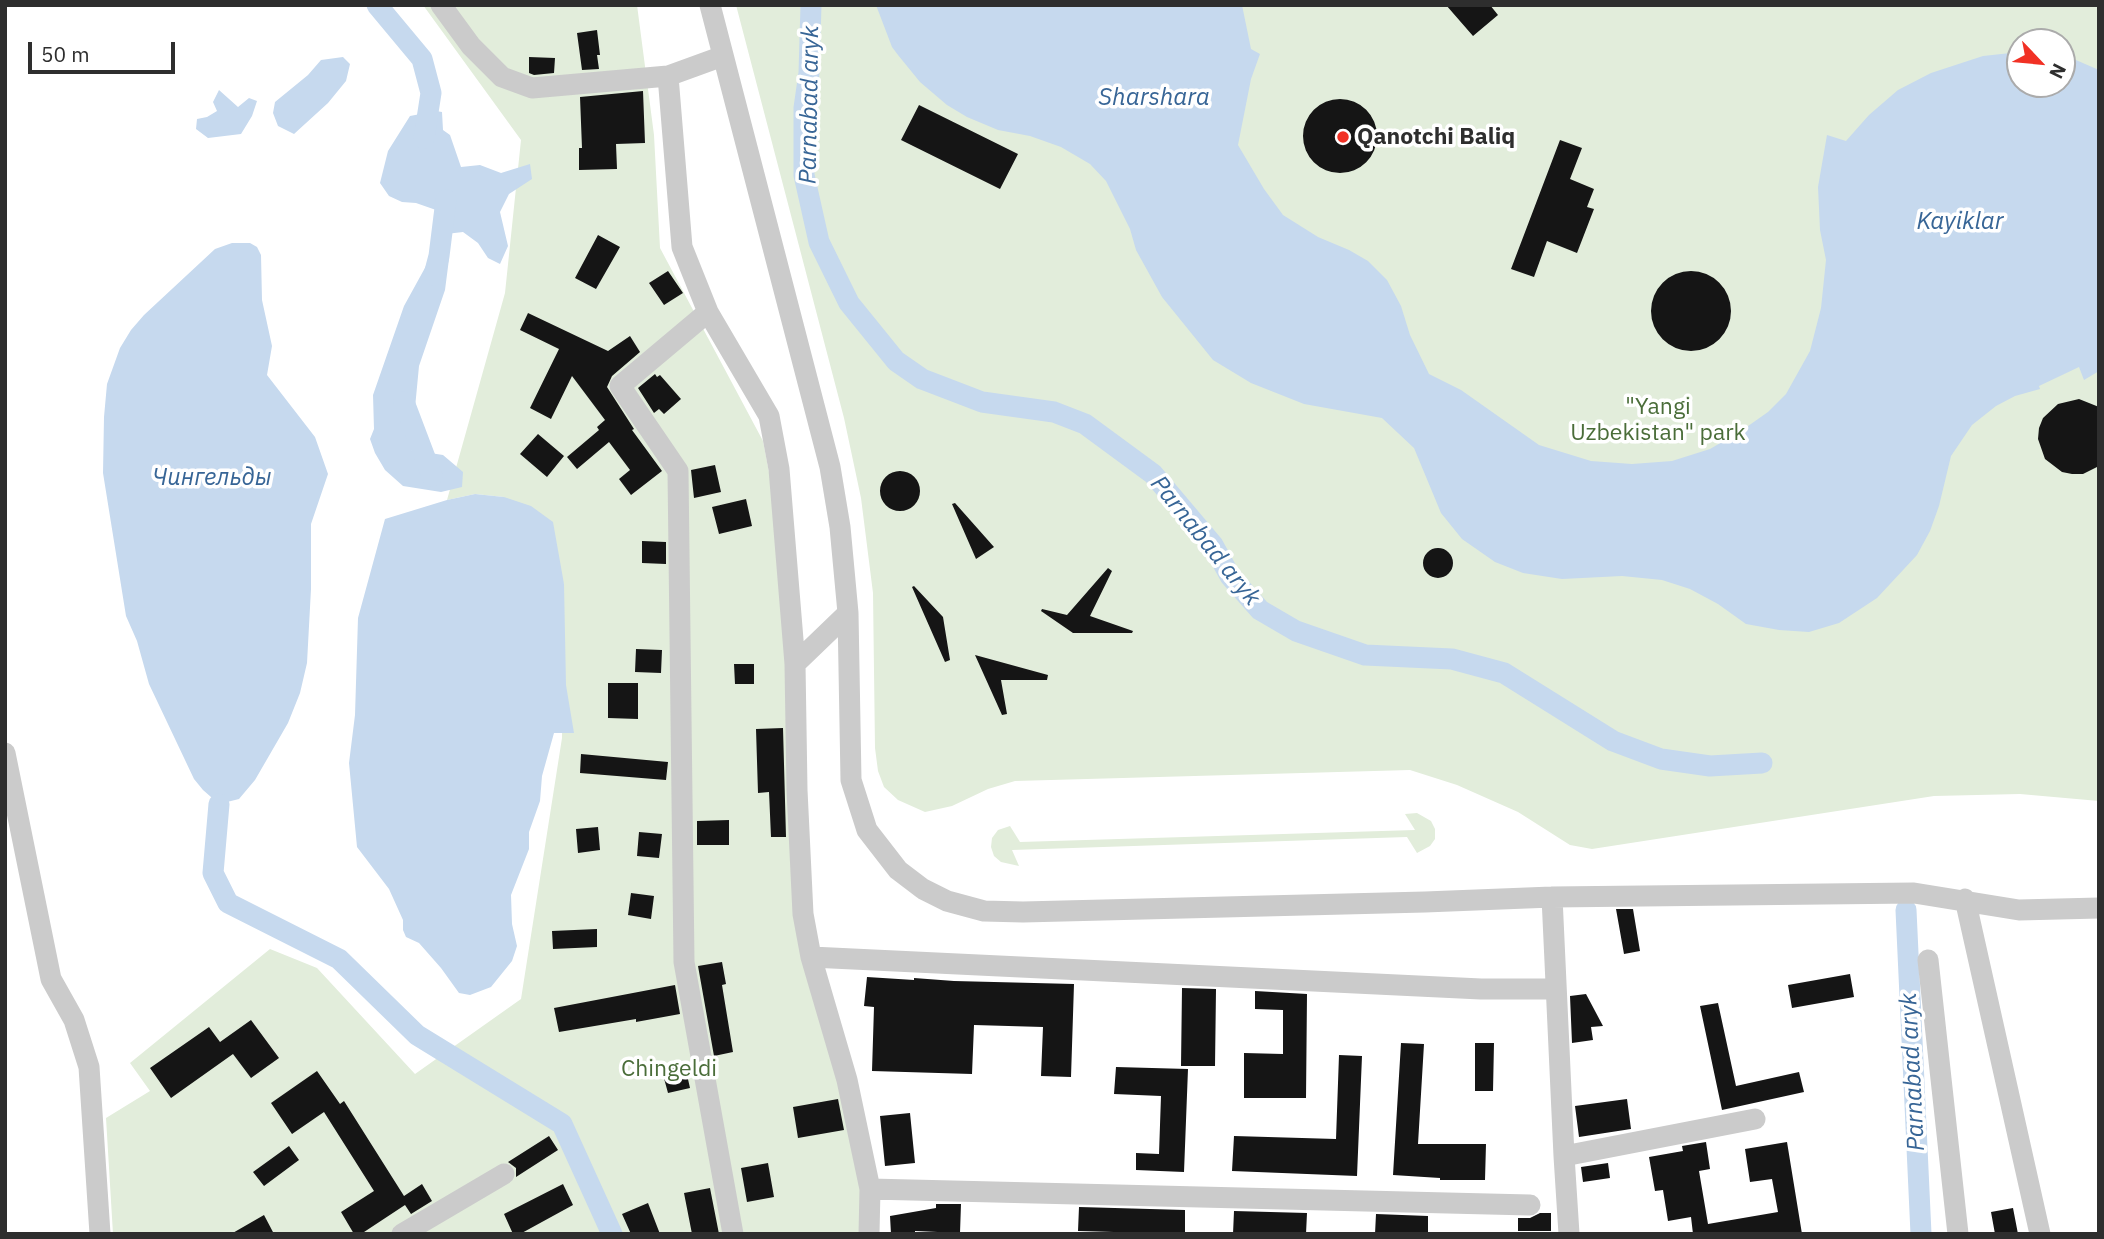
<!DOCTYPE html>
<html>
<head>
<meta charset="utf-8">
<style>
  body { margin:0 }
  #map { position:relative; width:2104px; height:1239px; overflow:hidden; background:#fff; font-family:"IBM Plex Sans",sans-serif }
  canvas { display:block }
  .frame { position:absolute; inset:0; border:7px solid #2e2e2e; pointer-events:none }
  .north { position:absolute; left:2006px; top:28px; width:70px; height:70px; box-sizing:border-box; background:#fff; border:2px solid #ababab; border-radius:50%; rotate:116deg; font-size:19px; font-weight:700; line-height:28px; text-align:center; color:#2e2e2e }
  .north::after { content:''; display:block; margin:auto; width:24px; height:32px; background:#f13125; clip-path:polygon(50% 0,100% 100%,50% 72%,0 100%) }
  .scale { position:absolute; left:28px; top:42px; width:147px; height:32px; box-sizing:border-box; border:4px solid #2e2e2e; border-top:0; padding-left:9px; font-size:21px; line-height:24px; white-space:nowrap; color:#2e2e2e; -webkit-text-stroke:5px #fff; paint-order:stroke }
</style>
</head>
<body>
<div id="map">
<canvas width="2104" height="1239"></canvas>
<div class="frame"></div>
<div class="north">N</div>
<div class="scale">50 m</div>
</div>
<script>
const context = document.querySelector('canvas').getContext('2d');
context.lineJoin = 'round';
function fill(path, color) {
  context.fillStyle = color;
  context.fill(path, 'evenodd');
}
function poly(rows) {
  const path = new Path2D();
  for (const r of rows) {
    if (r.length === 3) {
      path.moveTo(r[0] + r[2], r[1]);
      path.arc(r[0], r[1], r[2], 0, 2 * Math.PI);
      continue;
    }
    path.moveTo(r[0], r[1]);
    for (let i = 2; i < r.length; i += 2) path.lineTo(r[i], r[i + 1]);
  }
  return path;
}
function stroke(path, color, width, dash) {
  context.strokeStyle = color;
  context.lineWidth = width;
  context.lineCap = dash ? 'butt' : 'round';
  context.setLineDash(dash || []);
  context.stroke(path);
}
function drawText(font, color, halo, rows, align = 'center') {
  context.font = font + ' "IBM Plex Sans",sans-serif';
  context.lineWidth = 7;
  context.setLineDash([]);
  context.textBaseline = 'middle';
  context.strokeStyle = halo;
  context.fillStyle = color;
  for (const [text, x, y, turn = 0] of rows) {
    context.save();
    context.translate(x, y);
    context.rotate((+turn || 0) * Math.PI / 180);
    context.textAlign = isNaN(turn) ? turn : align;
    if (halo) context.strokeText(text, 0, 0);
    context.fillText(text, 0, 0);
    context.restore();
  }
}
const green = poly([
  [423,5,637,5,654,135,660,248,763,441,783,545,796,893,865,1194,863,1234,113,1234,106,1118,150,1091,130,1063,270,949,317,968,415,1074,521,999,562,738,564,584,504,497,475,494,447,500,505,293,521,140],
  [736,5,2099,5,2099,801,2020,794,1934,796,1592,849,1570,845,1518,812,1457,785,1410,770,1015,781,988,789,952,806,925,812,898,800,884,787,878,771,875,748,873,593,861,498,844,418],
  [2020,42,2062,42,2062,84,2020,84],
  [1417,813,1431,821,1435,829,1435,839,1430,846,1417,853,1407,837,1012,850,1019,866,1001,862,994,856,991,847,992,838,998,830,1010,826,1020,842,1415,830,1405,814]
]);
const water = poly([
  [876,5,1242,5,1251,49,1260,54,1251,79,1238,145,1264,189,1283,215,1318,237,1349,250,1368,261,1387,280,1401,306,1410,335,1429,374,1461,390,1539,445,1591,461,1632,464,1672,461,1710,449,1741,431,1768,412,1786,394,1810,351,1821,308,1826,260,1820,230,1818,187,1827,135,1846,141,1869,115,1898,90,1931,73,1983,56,2020,52,2020,84,2062,84,2062,54,2099,70,2099,371,2084,380,2079,367,2039,386,2040,389,2015,396,1996,406,1972,425,1951,456,1939,506,1930,531,1917,555,1877,598,1839,623,1809,632,1779,630,1746,624,1718,604,1690,589,1662,580,1622,576,1562,579,1523,573,1495,562,1462,539,1441,513,1414,448,1382,418,1304,404,1251,383,1213,360,1162,297,1136,250,1130,229,1106,181,1090,164,1061,147,1030,136,998,130,967,117,947,105,920,82,898,55,892,47],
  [343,57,350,64,346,81,328,103,294,134,278,126,273,113,275,102,308,75,321,60],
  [219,90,238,107,249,98,257,101,252,116,241,134,208,138,196,129,197,119,207,117,217,111,213,102],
  [436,111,442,112,443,130,450,135,461,167,480,165,501,173,530,164,532,179,509,194,500,212,508,246,500,264,488,258,478,243,463,232,446,234,436,210,416,203,402,202,389,196,380,183,388,151,410,116],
  [232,243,250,243,257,247,261,255,262,300,272,346,267,375,315,437,328,474,311,524,311,589,307,663,300,693,288,723,255,780,239,799,219,804,203,790,194,779,149,684,137,641,126,616,103,473,104,417,107,384,120,348,131,330,144,315,215,249],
  [437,246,447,250,449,259,445,290,419,366,411,450,443,455,463,472,462,487,441,492,403,486,385,470,375,453,370,439,374,429,373,395,404,306],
  [475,494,504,497,531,506,553,522,564,584,566,685,574,733,554,733,542,776,540,801,529,832,529,849,511,895,512,924,517,946,512,961,491,987,470,995,459,993,441,968,419,943,406,937,403,930,403,920,389,889,357,847,349,763,355,715,358,618,385,519,447,500]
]);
const canal = poly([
  [377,5,422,59,431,93,424,138],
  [811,5,809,73,804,108,804,175,819,242,849,303,896,361,922,379,982,402,1054,412,1085,424,1153,474,1213,545,1230,576,1260,610,1296,631,1365,655,1452,659,1504,673,1613,741,1661,759,1710,766,1762,763],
  [434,275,439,256,446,200],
  [404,402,432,476],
  [219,804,213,873,228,903,339,959,417,1035,562,1124,612,1234],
  [1906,910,1921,1234]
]);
const building = poly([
  [1446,5,1490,5,1498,15,1473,36],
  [597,30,600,55,597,55,599,69,582,70,577,33],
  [529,57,555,58,554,73,534,75,529,73],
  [643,91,645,143,616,144,617,169,579,170,579,148,582,148,580,97],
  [1340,136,37],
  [919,105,1018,154,1000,189,901,140],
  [1560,140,1582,148,1570,179,1594,189,1587,207,1594,209,1577,253,1547,241,1534,277,1511,269],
  [598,235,620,247,596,289,575,278],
  [668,271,683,293,664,305,649,283],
  [1691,311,40],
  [528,313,608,351,630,336,640,352,612,376,607,387,634,429,632,430,662,471,631,495,619,479,630,470,609,442,577,469,567,457,599,430,597,427,605,420,572,376,551,419,530,408,559,349,520,330],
  [655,374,657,377,660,375,681,399,664,414,659,409,654,413,638,388],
  [2079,399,2099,407,2099,466,2083,474,2072,474,2062,472,2045,459,2038,439,2039,428,2043,418,2058,404],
  [538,434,564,456,547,477,520,454],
  [715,465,721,492,694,498,691,470],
  [900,491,20],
  [746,499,752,526,719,534,712,507],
  [955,503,994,547,976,559,952,504],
  [642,541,666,542,666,564,642,563],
  [1438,563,15],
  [1108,568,1112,571,1090,616,1133,631,1132,633,1073,633,1041,611,1042,609,1067,615],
  [914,586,943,617,950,660,945,662,912,587],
  [636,649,662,650,661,673,635,672],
  [975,655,1048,675,1047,680,1001,680,1007,714,1002,715],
  [734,664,754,664,754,684,735,684],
  [608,683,638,683,638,719,608,718],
  [783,728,786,837,771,837,769,792,758,793,756,729],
  [581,754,668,762,666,780,580,773],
  [729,820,729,845,697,845,697,821],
  [598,827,600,850,578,853,576,829],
  [639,832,662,834,659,858,637,856],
  [631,893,654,896,651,919,628,915],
  [1616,909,1633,909,1640,951,1624,954],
  [597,929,597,947,553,949,552,931],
  [722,962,726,984,722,985,733,1052,714,1056,698,966],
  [1850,974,1854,997,1792,1008,1788,985],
  [867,977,914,980,914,978,954,981,1074,984,1071,1077,1041,1076,1043,1027,974,1025,972,1074,872,1071,874,1007,864,1006],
  [675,985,680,1014,636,1022,636,1019,559,1032,554,1008],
  [1182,988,1216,989,1215,1066,1181,1066],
  [1255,991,1307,994,1306,1098,1244,1098,1244,1053,1283,1054,1283,1010,1255,1009],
  [1586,994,1603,1026,1591,1027,1593,1040,1572,1043,1570,996],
  [1718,1003,1736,1086,1799,1072,1804,1092,1722,1110,1700,1006],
  [251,1020,279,1058,251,1078,233,1054,171,1098,150,1068,209,1027,220,1042],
  [1401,1043,1424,1044,1418,1144,1486,1144,1485,1180,1440,1180,1440,1178,1393,1175],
  [1475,1043,1494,1043,1493,1091,1475,1091],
  [1339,1055,1362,1056,1357,1176,1232,1171,1234,1136,1336,1139],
  [685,1066,690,1088,668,1093,662,1071],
  [1116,1067,1188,1069,1184,1172,1136,1170,1136,1153,1159,1154,1161,1096,1114,1094],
  [317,1071,340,1104,344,1101,404,1196,422,1184,432,1201,411,1214,405,1205,361,1234,354,1234,341,1212,374,1191,324,1112,292,1134,271,1103],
  [838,1099,844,1130,798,1138,793,1107],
  [1627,1099,1631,1129,1579,1137,1575,1106],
  [910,1113,915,1163,885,1166,880,1116],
  [549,1136,558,1150,516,1177,516,1168,508,1162],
  [1706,1142,1710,1169,1699,1171,1708,1224,1778,1212,1772,1179,1750,1182,1745,1149,1787,1142,1802,1234,1693,1234,1691,1217,1668,1221,1663,1190,1655,1191,1649,1157,1683,1151,1682,1146],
  [289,1146,299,1160,264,1186,253,1172],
  [768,1163,774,1197,747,1202,741,1168],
  [1608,1163,1610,1178,1583,1182,1581,1167],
  [563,1184,573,1205,520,1234,513,1234,504,1214],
  [710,1188,719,1234,692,1234,684,1193],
  [648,1203,660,1234,631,1234,622,1214],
  [936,1204,961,1204,960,1233,915,1231,915,1234,891,1234,890,1216,936,1208],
  [1079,1207,1185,1210,1185,1234,1078,1231],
  [2013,1208,2018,1234,1995,1234,1991,1212],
  [1234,1211,1307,1213,1306,1234,1233,1234],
  [1540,1213,1551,1213,1551,1231,1518,1231,1518,1218,1530,1218],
  [1376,1214,1428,1216,1428,1234,1375,1234],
  [264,1215,274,1234,231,1234]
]);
const minor = poly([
  [441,5,471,46,502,77,532,88,668,76,723,56],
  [710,5,830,467,840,527,848,613,851,780,867,830,898,870,923,889,947,901,984,911,1023,912,1425,902,1552,897,1914,893,2019,910,2099,908],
  [668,76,682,247,708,312,769,416,779,469,795,664,797,790,803,914,811,957,847,1080,870,1189,869,1234],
  [708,312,620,386,678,471,684,962,733,1234],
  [795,664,848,613],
  [5,753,51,979,74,1020,89,1067,100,1234],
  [1552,897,1564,1156],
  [1965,899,2040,1234],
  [811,957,1481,989,1556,989],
  [1928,960,1958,1234],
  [870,1189,1530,1205],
  [402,1234,504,1174],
  [1569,1234,1564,1156,1755,1119]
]);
const markers = [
  [1343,137,7,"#f13125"]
];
const poiNames = [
  ["Qanotchi Baliq",1357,137]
];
const parkNames = [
  ["\"Yangi",1658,407],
  ["Uzbekistan\" park",1658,433],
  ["Chingeldi",669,1069]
];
const waterNames = [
  ["Sharshara",1154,98],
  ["Parnabad aryk",810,105,-89],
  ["Kayiklar",1960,222],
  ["Чингельды",212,478],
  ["Parnabad aryk",1205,541,51],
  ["Parnabad aryk",1913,1072,-93]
];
fill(green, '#e2eddb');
fill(water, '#c6d9ee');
stroke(canal, '#c6d9ee', 21);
fill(building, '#151515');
stroke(minor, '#cbcbcb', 21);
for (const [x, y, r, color] of markers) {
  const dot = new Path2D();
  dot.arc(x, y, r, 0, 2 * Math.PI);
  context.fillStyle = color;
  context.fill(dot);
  stroke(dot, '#fff', 2.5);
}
drawText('bold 23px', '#2e2e2e', '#fff', poiNames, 'left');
drawText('23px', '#4a6d39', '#fff', parkNames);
drawText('italic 24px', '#376596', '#fff', waterNames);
</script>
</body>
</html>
